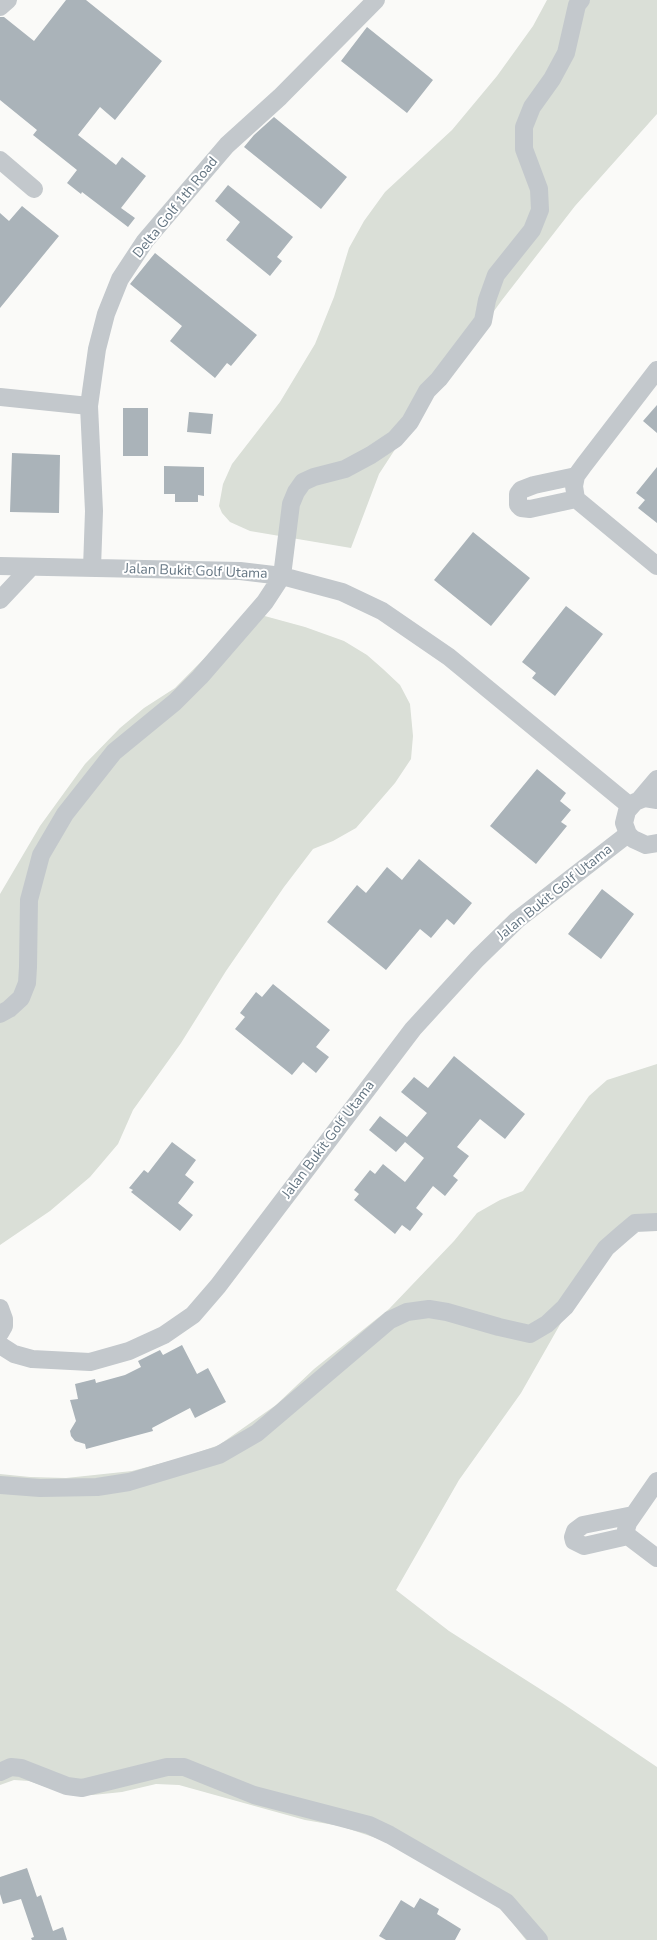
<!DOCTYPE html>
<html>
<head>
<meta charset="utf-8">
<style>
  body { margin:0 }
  canvas { display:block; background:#fafaf8 }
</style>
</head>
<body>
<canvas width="657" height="1940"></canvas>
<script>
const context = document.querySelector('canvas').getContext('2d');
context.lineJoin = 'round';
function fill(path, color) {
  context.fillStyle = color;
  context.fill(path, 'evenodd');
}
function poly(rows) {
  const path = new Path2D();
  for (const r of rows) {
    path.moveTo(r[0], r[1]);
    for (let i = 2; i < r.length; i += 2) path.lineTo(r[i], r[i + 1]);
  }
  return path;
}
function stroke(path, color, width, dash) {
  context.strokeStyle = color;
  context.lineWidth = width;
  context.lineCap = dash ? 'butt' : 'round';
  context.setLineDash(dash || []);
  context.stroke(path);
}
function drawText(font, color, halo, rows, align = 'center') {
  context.font = font + ' "Nunito Sans",sans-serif';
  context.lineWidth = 4;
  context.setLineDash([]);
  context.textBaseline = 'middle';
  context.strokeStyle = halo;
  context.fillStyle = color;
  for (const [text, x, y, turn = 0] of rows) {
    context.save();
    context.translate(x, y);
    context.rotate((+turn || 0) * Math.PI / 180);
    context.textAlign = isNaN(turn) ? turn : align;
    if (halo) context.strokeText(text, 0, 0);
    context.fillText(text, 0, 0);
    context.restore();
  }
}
const green = poly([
  [547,0,657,0,657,114,575,206,502,300,407,431,379,474,351,548,250,531,230,522,222,513,219,506,223,484,232,464,280,402,315,344,334,297,349,248,364,221,385,192,452,130,497,76,533,26],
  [250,612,305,627,344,641,367,655,383,669,400,685,410,704,413,736,411,759,395,783,356,828,333,841,313,849,284,887,226,971,181,1043,133,1110,118,1144,90,1177,50,1211,0,1245,0,894,40,826,85,764,120,728,144,708,175,688],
  [657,1064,657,1229,633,1225,562,1321,521,1393,459,1480,396,1590,449,1631,562,1703,657,1767,657,1940,526,1940,503,1911,474,1888,391,1843,340,1826,305,1820,179,1785,156,1784,122,1792,93,1795,66,1794,29,1781,14,1780,0,1785,0,1474,30,1477,66,1478,132,1471,185,1457,219,1445,276,1405,314,1369,389,1309,454,1241,477,1213,500,1200,523,1191,589,1096,607,1080]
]);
const building = poly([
  [66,0,86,0,162,61,115,120,100,107,78,135,116,165,122,157,146,176,121,208,135,218,128,227,82,192,81,194,67,183,77,170,33,135,37,130,0,100,0,17,4,17,34,41],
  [367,27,433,80,407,113,341,61],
  [274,117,347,177,321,209,244,147,254,135],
  [228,185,293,237,277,257,282,261,270,276,226,240,240,222,215,201],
  [22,206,59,236,0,308,0,213,9,221],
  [155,253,257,335,231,366,227,363,215,378,170,341,182,326,130,284],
  [657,405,657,433,643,421],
  [123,408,148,408,148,456,123,456],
  [189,412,213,414,211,434,187,432],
  [12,453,60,455,59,513,10,512],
  [164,466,204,467,204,496,198,495,198,502,175,502,175,494,164,494],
  [657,467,657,523,638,508,645,500,636,493],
  [473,532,530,578,491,626,434,580],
  [566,606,603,634,555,696,532,678,536,673,522,662],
  [537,769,566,793,560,801,571,810,561,822,567,826,536,864,490,826],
  [419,859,472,903,454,925,447,919,431,938,420,929,386,970,327,922,357,885,366,893,387,867,402,880],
  [602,889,634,914,601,959,568,934],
  [273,984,330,1030,316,1047,329,1057,316,1073,303,1062,292,1075,235,1029,245,1017,240,1013,256,992,262,997],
  [454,1056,525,1114,505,1139,480,1119,457,1147,469,1156,453,1176,458,1180,445,1196,433,1186,416,1208,423,1214,410,1231,402,1225,395,1234,354,1200,359,1194,354,1190,370,1170,375,1174,383,1164,405,1182,424,1158,405,1142,396,1152,369,1130,380,1116,407,1137,427,1113,401,1092,414,1077,428,1088],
  [172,1142,196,1160,185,1175,194,1182,178,1203,193,1215,180,1231,131,1192,133,1190,129,1188,144,1170,148,1173],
  [182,1345,197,1374,208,1368,226,1402,195,1418,190,1408,152,1428,153,1431,86,1449,85,1444,75,1441,71,1436,70,1431,76,1421,70,1400,78,1399,75,1384,95,1379,96,1383,125,1375,141,1367,138,1361,160,1350,163,1355],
  [27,1868,37,1897,41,1895,53,1931,63,1927,67,1940,32,1940,31,1938,34,1937,21,1899,3,1904,0,1894,0,1877],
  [420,1898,439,1909,437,1914,461,1929,455,1940,386,1940,379,1936,401,1900,414,1908]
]);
const minor = poly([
  [0,7,8,0],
  [0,160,34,189],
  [657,370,584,465,576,476,574,486,576,499,657,566],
  [0,397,89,406],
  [576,499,530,509,521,508,518,505,518,494,521,490,534,485,576,476],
  [0,566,240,571,282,576,342,592,382,611,449,657,630,806],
  [92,568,94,511,89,406,97,349,106,314,120,279,145,241,227,145,280,97,376,0],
  [0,600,31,567],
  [640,799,657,779],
  [657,800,645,798,635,802,627,811,624,823,628,834,633,839,646,845,657,843],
  [0,1014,9,1009,21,998,27,983,28,967,29,900,41,855,65,814,114,752,175,702,200,677,265,602,282,576,291,504,296,492,303,482,314,477,345,469,371,455,395,439,410,422,427,391,439,379,483,321,487,300,496,275,532,230,540,210,539,189,524,149,524,127,532,107,552,79,566,53,577,5,581,0],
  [0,1308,4,1319,4,1326,0,1333],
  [0,1345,14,1354,32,1359,90,1362,129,1351,164,1335,193,1315,218,1286,413,1029,477,959,517,920,628,834],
  [657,1481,628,1523,626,1530,628,1536,657,1558],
  [0,1485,40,1488,97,1487,129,1482,219,1455,257,1433,390,1320,407,1312,429,1309,447,1312,499,1327,530,1334,547,1324,565,1307,606,1248,622,1234,635,1223,657,1222],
  [628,1536,584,1546,574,1541,573,1537,575,1531,583,1525,633,1515],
  [0,1772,11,1767,21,1768,67,1786,82,1788,167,1767,184,1767,254,1795,369,1825,390,1835,506,1902,539,1940]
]);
const streetNames = [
  ["Delta Golf 1th Road",176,208,-51],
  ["Jalan Bukit Golf Utama",196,572,2],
  ["Jalan Bukit Golf Utama",555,893,-39],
  ["Jalan Bukit Golf Utama",329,1140,-53]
];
fill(green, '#dadfd7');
fill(building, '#aab3b9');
stroke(minor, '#c3c8cc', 18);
drawText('14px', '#657683', '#fff', streetNames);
</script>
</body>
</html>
